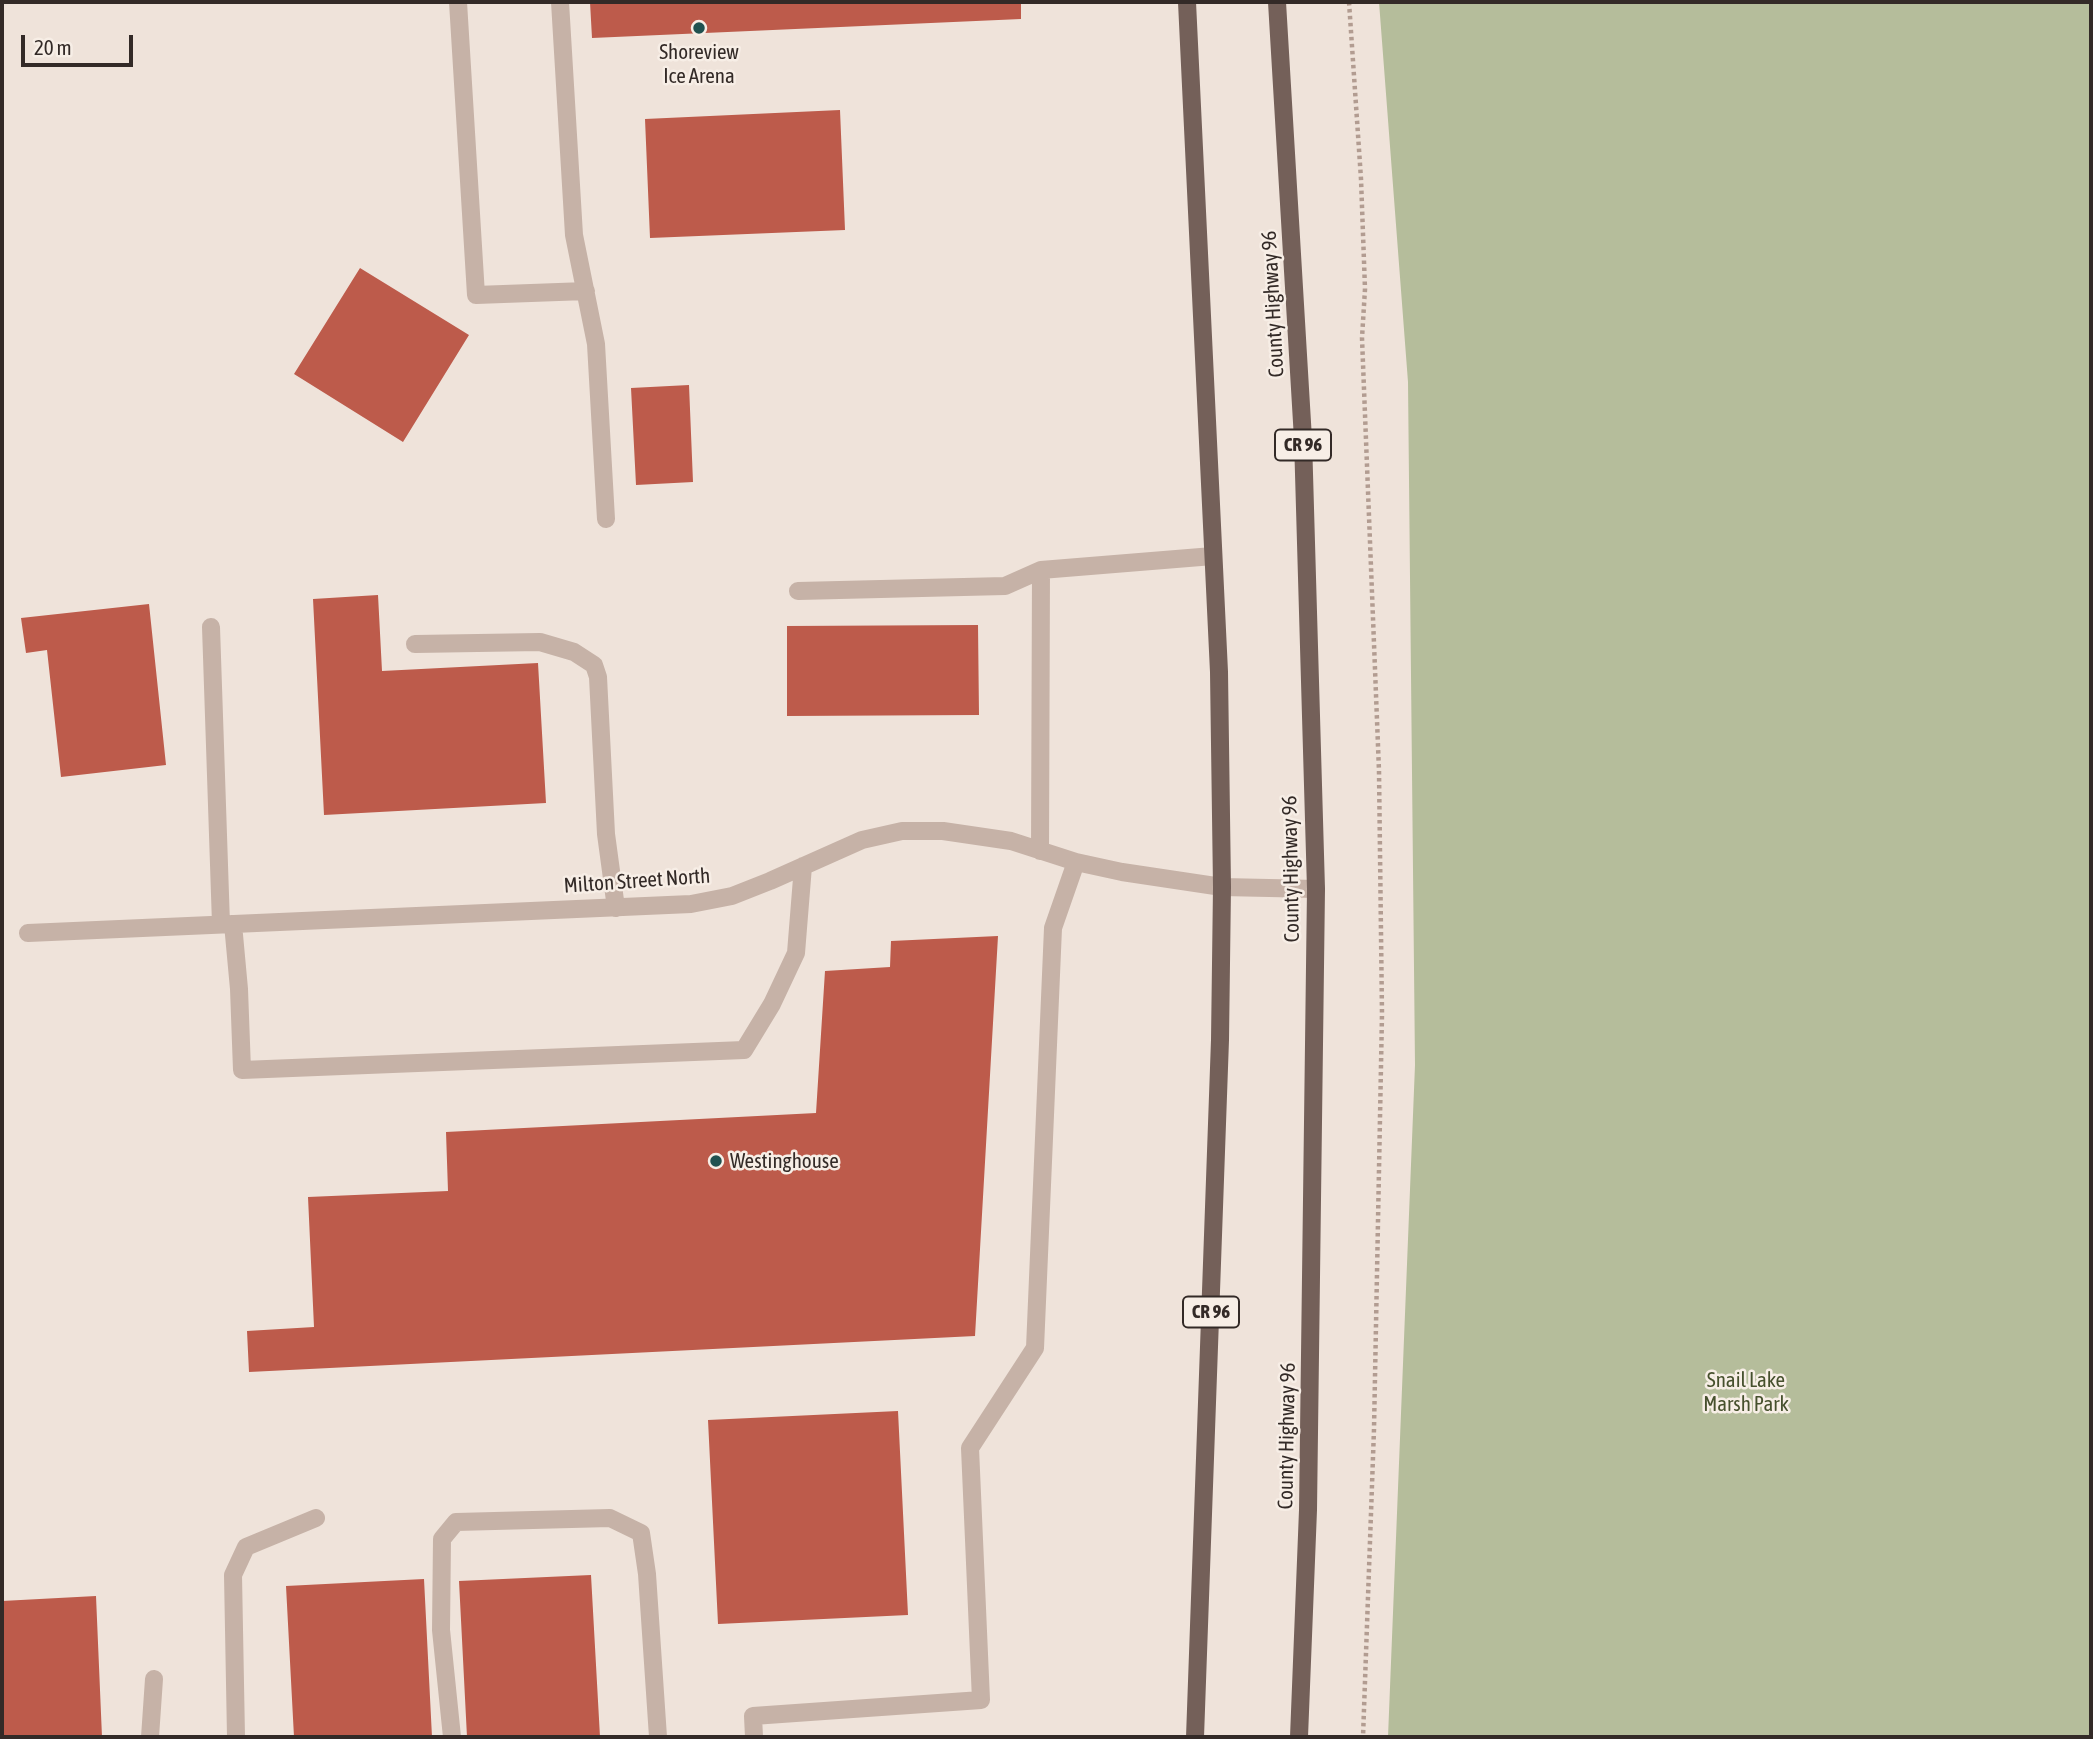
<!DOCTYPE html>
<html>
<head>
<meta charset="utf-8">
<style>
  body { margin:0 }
  #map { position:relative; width:2093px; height:1739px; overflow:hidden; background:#efe3da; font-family:"Asap Condensed",sans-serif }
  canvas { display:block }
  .frame { position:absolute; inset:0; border:4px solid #332a27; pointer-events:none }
  .scale { position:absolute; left:21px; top:35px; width:112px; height:32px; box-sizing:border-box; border:4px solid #332a27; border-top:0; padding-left:9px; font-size:21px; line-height:24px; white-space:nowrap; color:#332a27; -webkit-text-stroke:5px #f7eee6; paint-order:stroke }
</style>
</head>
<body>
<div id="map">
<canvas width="2093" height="1739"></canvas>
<div class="frame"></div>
<div class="scale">20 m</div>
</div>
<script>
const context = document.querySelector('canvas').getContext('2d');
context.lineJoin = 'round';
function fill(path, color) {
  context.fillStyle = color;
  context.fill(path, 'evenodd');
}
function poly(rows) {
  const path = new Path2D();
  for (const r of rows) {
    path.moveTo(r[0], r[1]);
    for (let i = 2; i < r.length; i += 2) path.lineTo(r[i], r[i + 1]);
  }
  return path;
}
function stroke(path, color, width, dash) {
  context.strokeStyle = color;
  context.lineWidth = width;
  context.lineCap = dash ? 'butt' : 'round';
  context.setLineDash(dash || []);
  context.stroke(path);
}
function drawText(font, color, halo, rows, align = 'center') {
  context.font = font + ' "Asap Condensed",sans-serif';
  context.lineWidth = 5;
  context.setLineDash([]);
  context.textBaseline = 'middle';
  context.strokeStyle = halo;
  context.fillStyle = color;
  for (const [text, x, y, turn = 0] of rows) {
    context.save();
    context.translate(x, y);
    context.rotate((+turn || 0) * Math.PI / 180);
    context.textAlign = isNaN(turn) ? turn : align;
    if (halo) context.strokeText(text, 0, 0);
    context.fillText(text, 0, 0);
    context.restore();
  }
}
const green = poly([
  [1379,2,2091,2,2091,1737,1388,1737,1415,1065,1408,382]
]);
const building = poly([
  [590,2,1021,2,1021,19,592,38],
  [840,110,845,230,650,238,645,119],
  [360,268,469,335,403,442,294,374],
  [689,385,693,482,636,485,631,388],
  [378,595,382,671,538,663,546,803,324,815,313,599],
  [149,604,166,765,61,777,47,650,26,653,21,618],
  [978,625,979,715,787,716,787,626],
  [998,936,975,1336,249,1372,247,1331,314,1327,308,1197,448,1191,446,1132,816,1113,825,971,890,967,891,941],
  [898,1411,908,1615,718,1624,708,1420],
  [591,1575,600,1737,467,1737,459,1581],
  [424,1579,432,1737,294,1737,286,1586],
  [96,1596,102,1737,2,1737,2,1601]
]);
const path = poly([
  [1349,2,1361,179,1365,289,1362,338,1379,771,1382,1014,1374,1429,1363,1737]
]);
const minor = poly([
  [458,2,476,295,586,291],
  [560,2,574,235,596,344,606,519],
  [798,591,1005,586,1041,570,1213,556],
  [211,627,221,924],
  [415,644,540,642,574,652,594,665,598,677,606,834,616,908],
  [1040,851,1041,570],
  [233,924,239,989,242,1070,744,1050,772,1004,796,953,803,866],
  [28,933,691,904,732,896,770,881,862,840,902,831,943,831,1011,841,1076,862,1122,872,1222,887,1316,889],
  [150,1737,154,1679],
  [236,1737,233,1575,246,1547,316,1518],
  [452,1737,441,1630,442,1539,456,1522,610,1518,641,1533,647,1574,658,1737],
  [754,1737,753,1716,981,1700,970,1448,1035,1348,1053,928,1076,862]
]);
const major = poly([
  [1187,2,1219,672,1222,887,1220,1040,1195,1737],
  [1277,2,1303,439,1316,889,1308,1510,1299,1737]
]);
const markers = [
  [699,28,7,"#205150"],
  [716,1161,7,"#205150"]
];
const shields = [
  [1303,445,56],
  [1211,1312,56]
];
const shieldNames = [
  ["CR 96",1303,445],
  ["CR 96",1211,1312]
];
const poiNames = [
  ["Shoreview",699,52],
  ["Ice Arena",699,76],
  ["Westinghouse",730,1161,"left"]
];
const streetNames = [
  ["County Highway 96",1273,304,-93],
  ["County Highway 96",1291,869,-91],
  ["Milton Street North",637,881,-4],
  ["County Highway 96",1287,1436,-89]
];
const parkNames = [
  ["Snail Lake",1746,1380],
  ["Marsh Park",1746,1404]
];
fill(green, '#b5bd9b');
fill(building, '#bd5b4b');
stroke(path, '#b29c91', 4.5, [3.5, 3.5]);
stroke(minor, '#c6b2a7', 18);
stroke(major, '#746059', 18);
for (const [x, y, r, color] of markers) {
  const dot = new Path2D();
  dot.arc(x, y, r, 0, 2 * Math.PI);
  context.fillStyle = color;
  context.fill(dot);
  stroke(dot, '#f7eee6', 2.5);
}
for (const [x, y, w] of shields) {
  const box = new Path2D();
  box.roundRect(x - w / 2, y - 15.5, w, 31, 5);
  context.fillStyle = '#f7eee6';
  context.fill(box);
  stroke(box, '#332a27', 2);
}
drawText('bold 19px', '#332a27', null, shieldNames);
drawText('21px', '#332a27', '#f7eee6', poiNames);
drawText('21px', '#332a27', '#f7eee6', streetNames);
drawText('21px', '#46502d', '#f7eee6', parkNames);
</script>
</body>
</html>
